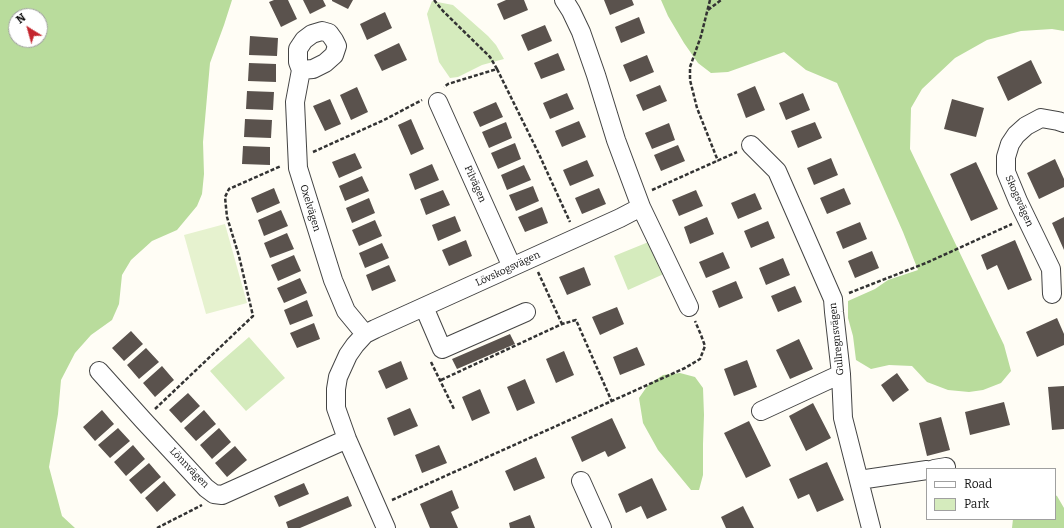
<!DOCTYPE html>
<html>
<head>
<meta charset="utf-8">
<style>
  body { margin:0 }
  #map { position:relative; width:1064px; height:528px; overflow:hidden; background:#fffdf5; font-family:Bitter,serif }
  canvas { display:block }
  .legend { position:absolute; left:926px; top:468px; width:130px; height:52px; box-sizing:border-box; background:#fff; border:1px solid #a0a0a0; margin:0; padding:5px 7px; list-style:none; font-size:12px; color:#111 }
  .legend li { display:flex; align-items:center; gap:8px; height:20px }
  .legend b { width:20px; border:1px solid #a0a0a0 }
  .north { position:absolute; left:8px; top:8px; width:40px; height:40px; box-sizing:border-box; background:#fff; border:1px solid #a0a0a0; border-radius:50%; rotate:323deg; font-size:11px; font-weight:700; line-height:16px; text-align:center; color:#111 }
  .north::after { content:''; display:block; margin:auto; width:14px; height:18px; background:#c4262e; clip-path:polygon(50% 0,100% 100%,50% 72%,0 100%) }
</style>
</head>
<body>
<div id="map">
<canvas width="1064" height="528"></canvas>
<ul class="legend">
<li><b style="height:5px;background:#fff"></b>Road</li>
<li><b style="height:11px;background:#d5ebbd"></b>Park</li>
</ul>
<div class="north">N</div>
</div>
<script>
const context = document.querySelector('canvas').getContext('2d');
context.lineJoin = 'round';
function fill(path, color) {
  context.fillStyle = color;
  context.fill(path, 'evenodd');
}
function poly(rows) {
  const path = new Path2D();
  for (const r of rows) {
    path.moveTo(r[0], r[1]);
    for (let i = 2; i < r.length; i += 2) path.lineTo(r[i], r[i + 1]);
  }
  return path;
}
function stroke(path, color, width, dash) {
  context.strokeStyle = color;
  context.lineWidth = width;
  context.lineCap = dash ? 'butt' : 'round';
  context.setLineDash(dash || []);
  context.stroke(path);
}
function drawText(font, color, halo, rows, align = 'center') {
  context.font = font + ' Bitter,serif';
  context.lineWidth = 4;
  context.setLineDash([]);
  context.textBaseline = 'middle';
  context.strokeStyle = halo;
  context.fillStyle = color;
  for (const [text, x, y, turn = 0] of rows) {
    context.save();
    context.translate(x, y);
    context.rotate((+turn || 0) * Math.PI / 180);
    context.textAlign = isNaN(turn) ? turn : align;
    if (halo) context.strokeText(text, 0, 0);
    context.fillText(text, 0, 0);
    context.restore();
  }
}
const green = poly([
  [432,1,453,5,488,36,496,45,504,59,482,65,458,77,450,78,439,62,427,14],
  [651,241,666,273,628,290,614,256],
  [249,337,285,378,246,411,210,371]
]);
const forest = poly([
  [0,0,232,0,224,25,210,63,203,142,204,174,202,194,197,206,177,230,152,241,131,260,122,275,119,304,112,320,91,335,75,353,61,380,58,414,49,467,62,516,75,528,0,528],
  [16,16,40,16,40,40,16,40],
  [661,0,1064,0,1064,31,1052,29,1021,31,987,40,955,58,922,89,911,108,910,149,1004,345,1011,371,1001,383,983,390,969,392,948,390,927,382,912,366,889,365,871,369,856,360,853,336,848,318,848,301,875,289,888,280,918,270,903,232,837,83,806,70,784,52,728,72,711,73,698,63,684,43,668,16],
  [680,373,695,377,703,388,704,415,703,444,703,475,699,490,691,490,658,450,643,423,639,398,648,385,663,375],
  [1055,495,1057,496,1064,508,1064,528,1012,528,1013,519,1055,519]
]);
const pitch = poly([
  [225,224,247,303,206,314,184,235]
]);
const building = poly([
  [274,0,288,0,297,19,281,27,269,2],
  [303,0,323,0,326,6,310,14],
  [332,0,353,0,348,9,332,1],
  [506,0,524,0,528,10,504,20,497,4],
  [604,0,632,0,634,5,610,15],
  [385,12,392,28,367,40,360,24],
  [639,17,645,33,621,43,615,27],
  [545,25,552,41,528,51,521,35],
  [250,36,278,38,277,56,249,55],
  [399,43,407,60,382,71,374,55],
  [558,53,565,70,541,79,534,63],
  [647,55,654,72,630,82,623,65],
  [1031,60,1042,83,1008,101,997,77],
  [249,63,276,64,276,82,248,81],
  [660,85,667,101,643,111,636,95],
  [755,86,765,110,746,118,737,94],
  [357,87,368,112,351,120,340,95],
  [247,91,274,92,273,110,246,109],
  [567,93,574,109,550,119,543,103],
  [803,93,810,110,786,120,779,103],
  [330,99,341,124,325,131,313,106],
  [952,99,984,108,976,137,944,129],
  [496,102,503,117,480,127,473,112],
  [245,119,272,120,271,138,244,137],
  [411,119,424,149,411,155,398,125],
  [579,121,586,137,562,147,555,131],
  [506,122,512,138,489,148,482,132],
  [815,122,822,138,798,148,791,131],
  [669,123,675,140,652,149,645,133],
  [515,143,521,159,498,169,491,153],
  [678,145,685,161,661,171,654,155],
  [243,146,270,147,270,165,242,164],
  [355,153,362,168,339,178,332,162],
  [831,158,838,175,814,185,807,168],
  [1055,159,1064,179,1064,187,1039,199,1027,173],
  [587,160,594,176,570,186,563,170],
  [976,162,998,209,971,221,950,174],
  [432,164,439,180,415,190,409,174],
  [524,165,531,180,507,190,501,175],
  [362,176,369,191,345,201,339,186],
  [533,186,539,201,516,211,509,195],
  [274,188,280,203,257,213,251,198],
  [599,188,606,204,582,214,575,198],
  [844,188,851,204,827,214,820,198],
  [443,190,450,205,426,215,420,199],
  [696,190,703,206,679,216,672,200],
  [755,193,762,209,738,219,731,203],
  [369,198,375,213,352,223,346,208],
  [542,207,548,223,525,232,518,217],
  [281,210,288,226,264,236,258,220],
  [455,216,461,231,438,241,432,225],
  [707,217,714,234,690,244,684,227],
  [1064,217,1064,250,1052,223],
  [375,220,382,236,359,246,352,230],
  [768,221,775,238,751,248,744,231],
  [860,222,867,239,843,249,836,232],
  [287,233,294,249,270,258,264,243],
  [466,240,472,256,449,266,442,250],
  [1015,240,1032,280,1008,290,997,265,987,270,981,255],
  [382,243,389,258,365,268,359,253],
  [872,251,879,268,855,278,848,261],
  [723,252,730,268,706,278,699,262],
  [294,255,301,271,278,281,271,265],
  [783,258,790,275,766,285,759,268],
  [389,265,396,281,372,291,366,275],
  [584,267,591,285,567,295,559,277],
  [300,278,307,293,284,303,277,288],
  [736,281,743,298,719,308,712,291],
  [795,286,802,302,778,312,771,296],
  [307,300,313,316,290,325,284,310],
  [617,307,624,324,600,335,592,317],
  [1057,318,1064,334,1064,345,1037,357,1026,332],
  [314,323,320,339,297,348,290,333],
  [131,331,143,344,124,361,112,348],
  [510,334,515,344,457,369,452,359],
  [799,339,813,369,790,379,776,350],
  [637,347,645,365,620,375,613,357],
  [146,348,159,362,139,379,127,365],
  [564,351,574,375,556,383,546,359],
  [747,360,757,387,734,396,724,369],
  [401,361,408,379,386,389,378,371],
  [162,366,174,380,155,397,143,383],
  [897,373,909,390,893,402,881,385],
  [525,379,535,403,517,411,507,387],
  [1064,386,1064,429,1052,430,1048,387],
  [480,389,490,413,472,421,462,397],
  [188,393,200,406,181,423,169,410],
  [1004,402,1010,425,970,435,965,412],
  [813,403,831,438,806,451,789,416],
  [410,408,418,426,394,436,387,418],
  [102,410,114,424,95,441,83,427],
  [204,410,216,424,196,441,184,428],
  [941,417,950,450,927,456,919,423],
  [612,418,626,448,608,457,605,451,582,462,571,437],
  [749,421,771,466,746,478,724,433],
  [118,428,130,441,110,458,98,445],
  [219,428,231,442,212,459,200,445],
  [133,445,145,459,126,476,114,462],
  [439,445,447,463,422,473,415,455],
  [235,446,247,460,227,477,215,463],
  [536,457,545,478,514,491,505,471],
  [827,462,844,500,817,512,809,494,798,499,789,479],
  [149,463,161,477,141,494,129,480],
  [652,478,667,510,647,519,641,506,626,513,618,494],
  [164,481,176,495,157,512,145,498],
  [304,483,309,494,279,507,274,496],
  [452,490,459,508,451,512,458,528,430,528,420,504],
  [348,496,352,506,300,528,288,528,286,522],
  [743,506,754,528,726,528,721,517],
  [530,515,535,528,510,528,509,523]
]);
const path = poly([
  [434,0,443,11,490,57,497,69,461,80,448,84,444,87],
  [710,0,701,36,690,67,690,80,697,108,718,161],
  [708,10,721,0],
  [497,69,538,152,570,222],
  [313,152,384,120,422,100],
  [652,190,737,152],
  [538,272,562,324],
  [849,293,926,263,1012,224],
  [431,362,454,409],
  [441,380,562,324,576,320,612,402],
  [155,409,253,316,239,256,227,217,225,197,229,189,281,166],
  [392,500,685,368,700,359,705,346,701,335,695,321],
  [157,528,202,505]
]);
const minor = poly([
  [301,70,313,69,325,63,334,55,337,46,334,40,329,33,322,31,312,34,304,40,298,49,298,62,301,70,295,102,298,168,333,280,346,311,365,334],
  [438,102,512,267],
  [751,145,777,171,833,299,834,312,841,374,843,418,871,528],
  [641,207,689,307],
  [1052,294,1051,269,1018,201,1006,172,1006,157,1010,144,1016,135,1026,126,1041,118,1058,121,1064,123],
  [424,307,442,349,526,312],
  [99,371,143,420,206,488,214,494,222,495,347,439],
  [761,411,841,374],
  [934,469,946,467],
  [859,480,927,470],
  [581,481,602,528],
  [386,528,347,439,336,408,336,389,338,377,348,355,355,345,365,334,375,329,620,218,641,207,616,140,596,75,581,32,571,11,564,0]
]);
const streetNames = [
  ["Pilvägen",475,184,66],
  ["Skogsvägen",1019,201,66],
  ["Oxelvägen",310,208,73],
  ["Lövskogsvägen",508,269,-25],
  ["Gullregnsvägen",837,339,-96],
  ["Lönnvägen",189,468,46]
];
fill(green, '#d5ebbd');
fill(forest, '#b9dc9c');
fill(pitch, '#e6f2cf');
fill(building, '#5a524d');
stroke(minor, '#444', 20);
stroke(path, '#333', 2.5, [4, 2]);
stroke(minor, '#fff', 18);
drawText('10px', '#111', '#fff', streetNames);
</script>
</body>
</html>
